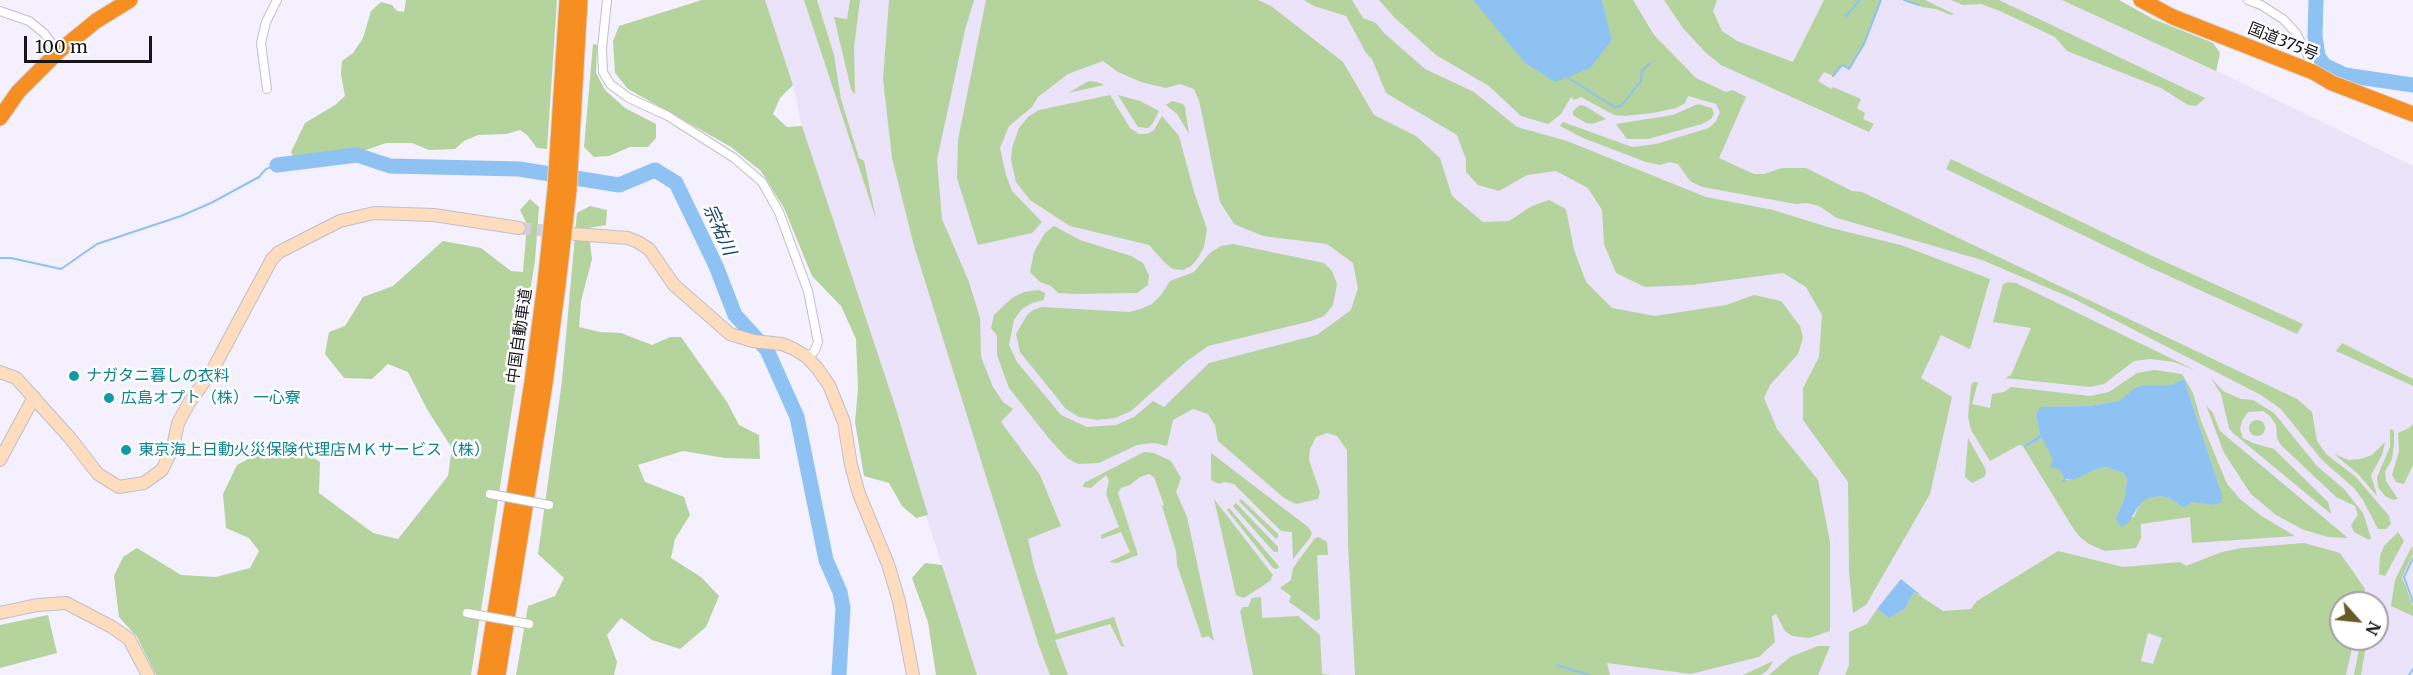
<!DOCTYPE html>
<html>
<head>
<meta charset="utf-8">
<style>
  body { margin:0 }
  #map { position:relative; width:2413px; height:675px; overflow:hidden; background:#f4f0fe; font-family:Merriweather,serif }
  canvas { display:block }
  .north { position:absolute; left:2329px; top:591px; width:60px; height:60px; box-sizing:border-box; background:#fff; border:2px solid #a2a1a3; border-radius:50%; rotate:117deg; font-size:16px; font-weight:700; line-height:24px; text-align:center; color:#16151a }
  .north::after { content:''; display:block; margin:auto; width:21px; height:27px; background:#685926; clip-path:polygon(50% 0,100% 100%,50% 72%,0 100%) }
  .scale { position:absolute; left:24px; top:36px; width:128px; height:27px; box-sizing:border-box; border:3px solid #16151a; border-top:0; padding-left:8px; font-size:18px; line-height:21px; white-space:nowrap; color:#16151a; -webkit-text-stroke:4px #fff; paint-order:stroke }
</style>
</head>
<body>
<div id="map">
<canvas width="2413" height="675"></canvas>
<div class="north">N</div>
<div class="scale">100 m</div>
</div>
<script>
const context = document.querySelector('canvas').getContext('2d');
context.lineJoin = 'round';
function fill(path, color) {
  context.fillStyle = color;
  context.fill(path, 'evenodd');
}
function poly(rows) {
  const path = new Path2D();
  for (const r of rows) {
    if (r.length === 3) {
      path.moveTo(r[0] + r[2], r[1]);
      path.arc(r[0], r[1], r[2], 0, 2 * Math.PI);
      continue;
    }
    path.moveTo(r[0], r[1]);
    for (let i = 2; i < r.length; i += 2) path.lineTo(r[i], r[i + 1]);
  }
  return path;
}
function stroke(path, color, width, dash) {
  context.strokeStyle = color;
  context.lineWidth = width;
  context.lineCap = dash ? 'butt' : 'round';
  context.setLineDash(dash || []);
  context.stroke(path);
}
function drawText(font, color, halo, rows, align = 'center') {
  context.font = font + ' Merriweather,"Noto Sans JP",serif';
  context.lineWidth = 5;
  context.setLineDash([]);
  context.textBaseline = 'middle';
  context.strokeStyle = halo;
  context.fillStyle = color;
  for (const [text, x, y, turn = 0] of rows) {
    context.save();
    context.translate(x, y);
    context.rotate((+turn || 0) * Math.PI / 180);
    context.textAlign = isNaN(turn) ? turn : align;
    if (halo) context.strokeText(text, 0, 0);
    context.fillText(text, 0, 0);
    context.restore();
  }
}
const built = poly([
  [765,0,2119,0,2153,19,2213,43,2220,53,2217,71,2413,166,2413,675,977,675,802,126,793,85],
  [2341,603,2377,603,2377,639,2341,639]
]);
const green = poly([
  [406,0,557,0,547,149,537,148,527,135,520,130,506,134,478,135,464,141,455,149,429,150,412,143,386,143,363,151,293,156,291,152,305,123,335,105,345,96,341,75,342,61,353,53,363,38,371,11,381,2,392,5,397,11,404,12],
  [702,0,765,0,793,85,780,98,773,114,787,127,802,126,895,406,928,515,916,518,902,506,889,483,864,476,855,422,858,389,856,339,841,306,812,276,784,208,761,171,731,147,628,89,615,73,613,41,619,26],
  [804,0,817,0,834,55,841,99,859,158,864,161,876,219],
  [850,0,860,0,854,47,855,95,851,89,834,17,847,19],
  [889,0,974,0,965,30,937,160,942,219,969,282,980,318,981,357,993,387,1003,402,1013,409,1001,422,1040,475,1061,526,1028,539,1034,567,1056,634,1114,617,1124,647,1121,646,1110,624,1055,640,1068,675,1050,675,1039,646,914,246,892,158,883,79],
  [986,0,1258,0,1271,6,1343,62,1374,115,1416,136,1440,158,1452,196,1483,222,1509,221,1532,206,1549,200,1566,209,1574,250,1586,282,1612,308,1655,316,1726,305,1754,295,1781,301,1800,326,1803,338,1798,354,1770,385,1764,398,1777,429,1818,480,1830,542,1830,631,1809,638,1792,636,1785,631,1776,614,1772,616,1775,642,1759,657,1691,674,1607,663,1610,675,1355,675,1348,544,1347,450,1337,436,1327,433,1316,437,1310,449,1309,460,1320,492,1318,499,1296,504,1284,498,1218,441,1215,425,1208,414,1193,409,1173,420,1167,446,1154,443,1137,445,1099,463,1078,464,1067,458,1051,441,1009,388,997,355,997,336,991,328,994,315,1012,298,1024,292,1039,290,1045,293,1044,300,1032,303,1022,309,1014,320,1009,345,1017,362,1061,415,1087,427,1116,425,1134,417,1153,401,1164,407,1209,363,1317,335,1351,310,1358,288,1353,263,1327,244,1263,236,1234,224,1220,202,1199,100,1194,89,1180,84,1166,88,1141,82,1118,72,1103,61,1068,74,1038,97,1032,107,1009,126,1000,148,1006,175,1012,191,1042,222,1032,233,978,245,957,178,958,140],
  [1304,0,1352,0,1363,18,1376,23,1384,33,1425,69,1474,92,1517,127,1567,141,1706,197,1773,210,1831,228,1901,245,1990,279,1970,349,1941,335,1921,378,1952,397,1930,494,1866,605,1853,613,1849,571,1848,482,1803,420,1803,388,1819,357,1822,315,1806,287,1783,273,1691,285,1645,287,1616,273,1604,244,1602,210,1588,188,1556,171,1527,175,1499,191,1478,185,1466,172,1466,159,1457,135,1386,93,1372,59,1366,53,1346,16,1314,6],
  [1379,0,1473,0,1496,26,1612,41,1602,0,1633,0,1654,35,1696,78,1726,92,1733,90,1746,97,1719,158,1754,174,1764,174,1782,168,1806,168,1852,191,1862,192,2297,399,2312,412,2317,441,2326,454,2356,477,2389,516,2391,524,2386,529,2378,529,2363,500,2354,488,2322,460,2281,409,2261,395,2074,299,1982,260,1837,218,1819,206,1807,203,1796,204,1702,187,1690,181,1678,164,1670,162,1660,165,1646,162,1583,138,1560,126,1563,122,1632,147,1656,144,1709,128,1716,121,1720,112,1716,104,1688,96,1685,103,1676,108,1653,113,1625,116,1614,115,1581,97,1574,100,1571,97,1561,114,1548,124,1521,116,1489,86,1436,55,1395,18],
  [1664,0,1717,0,1713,11,1722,31,1737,41,1793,62,1824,0,1881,0,1864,44,1849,69,1842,66,1833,76,1824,72,1818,81,1831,89,1833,87,1861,99,1857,108,1865,113,1863,119,1874,124,1869,132,1721,65,1705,52,1683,28],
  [1904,0,1925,0,1954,14,1951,15,1936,9,1922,7],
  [1951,0,1999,0,2205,98,2196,106,2188,105,2161,88,2067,51,2055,37,2000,11,1981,4,1963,5],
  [2062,0,2119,0,2153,19,2213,43,2220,53,2216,71],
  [593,44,597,45,596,73,605,90,625,108,656,124,656,138,648,147,630,147,609,156,594,157,584,147],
  [1089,81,1097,82,1104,85,1068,93],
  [1110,95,1130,128,1139,134,1147,134,1154,130,1162,116,1179,136,1194,192,1207,229,1204,247,1198,258,1191,266,1183,270,1173,269,1165,263,1149,245,1070,226,1030,200,1016,182,1011,160,1012,148,1019,128,1028,117,1039,110],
  [1118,95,1140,101,1159,111,1153,123,1148,128,1138,127],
  [1172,101,1183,104,1185,107,1189,134,1177,114,1166,105],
  [1698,104,1712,108,1714,114,1711,119,1702,124,1648,139,1627,139,1616,124,1673,115],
  [1580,105,1585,106,1606,119,1592,124,1586,123,1573,115,1573,111],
  [1951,159,2150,255,2303,324,2297,334,2151,268,1946,169],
  [530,199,539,207,535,260,471,675,156,675,137,637,119,617,114,576,123,557,137,548,181,575,216,577,250,568,259,551,249,538,226,528,223,494,237,465,268,448,298,447,320,462,319,493,373,533,398,539,448,476,452,448,428,411,408,372,388,364,372,379,344,378,325,354,329,332,345,326,363,297,393,286,443,241,481,248,511,271,523,272,527,224,520,210],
  [590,206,607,210,606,225,588,228,592,259,581,301,579,327,600,332,621,333,652,345,670,337,681,337,727,402,739,425,759,435,760,459,725,458,683,451,638,465,645,482,684,497,690,515,675,539,671,558,701,577,719,596,706,627,680,649,652,640,621,618,607,635,617,662,614,675,516,675,528,606,555,596,564,578,538,554,562,381,577,213],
  [1054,226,1080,240,1131,256,1143,263,1149,275,1148,285,1137,293,1076,294,1058,293,1051,286,1040,282,1030,272,1034,252,1045,233],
  [1233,244,1324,263,1332,271,1337,284,1333,305,1324,316,1311,321,1208,346,1187,361,1131,411,1115,418,1097,420,1079,417,1066,409,1020,352,1016,334,1027,315,1033,310,1042,307,1129,312,1141,309,1152,304,1161,295,1170,281,1194,272,1210,253,1221,246],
  [2009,282,2016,283,2195,370,2174,362,2150,359,2134,361,2104,384,2090,387,2005,378,2011,375,2031,328,1993,322,2003,284],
  [2342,343,2413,379,2413,386,2336,351],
  [2154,370,2182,374,2193,393,2201,421,2227,484,2240,499,2260,515,2295,536,2192,543,2190,517,2141,524,2141,538,2136,548,2105,551,2089,544,2080,537,2073,528,2024,448,2042,438,2064,477,2062,480,2073,480,2083,473,2106,467,2123,473,2127,479,2125,497,2116,518,2134,517,2140,504,2149,498,2161,496,2171,499,2184,508,2193,502,2200,501,2206,504,2222,495,2184,379,2170,385,2144,385,2119,401,2089,406,2040,407,2036,415,2040,435,2023,446,2019,445,1990,461,1971,430,1968,417,1971,386,1973,382,1978,382,1972,404,1990,408,1992,394,2004,392,2011,387,2090,396,2109,392,2137,373],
  [2211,378,2223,391,2241,399,2253,400,2274,413,2317,466,2344,489,2363,513,2371,538,2369,540,2354,532,2351,525,2358,515,2355,506,2336,497,2281,445,2277,438,2276,425,2270,416,2263,411,2248,412,2242,421,2240,429,2243,438,2253,443,2274,449,2328,502,2331,514,2233,433,2229,428,2221,394],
  [2206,405,2213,413,2220,431,2348,538,2328,537,2304,530,2276,515,2251,494,2224,453],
  [2257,428,8],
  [2413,424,2413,465,2404,484,2396,482,2392,475,2399,451,2398,433,2409,428],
  [2390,429,2394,431,2394,445,2392,459,2385,472,2386,481,2398,499,2393,500,2385,496,2378,487,2377,477,2390,447],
  [1968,438,1985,468,1986,473,1984,477,1972,483,1965,477],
  [2385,442,2382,455,2371,475,2377,496,2358,474,2334,454,2349,460,2361,459,2372,455],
  [1144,452,1154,453,1171,461,1181,478,1176,492,1187,517,1214,641,1208,636,1202,638,1177,565,1176,551,1162,506,1164,505,1154,477,1149,474,1140,477,1130,485,1121,488,1118,493,1138,555,1117,563,1109,562,1130,552,1121,532,1101,539,1101,535,1119,527,1106,494,1109,480,1106,475,1091,488,1083,487,1084,483],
  [1211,453,1308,527,1312,533,1310,538,1293,559,1292,532,1281,531,1234,484,1225,482,1219,484,1211,480],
  [1214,499,1273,575,1270,581,1244,598,1236,595],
  [1241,499,1278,534,1278,538,1275,538,1239,501],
  [1236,503,1278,547,1278,552,1274,552,1233,506],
  [1229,508,1277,564,1279,567,1277,569,1273,568,1227,510],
  [2398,532,2404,541,2385,576,2379,574,2380,556,2384,546],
  [1318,537,1327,542,1328,555,1317,555,1320,619,1316,621,1289,602,1291,596,1280,588,1291,580,1293,568,1315,538],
  [2304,543,2340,553,2365,589,2362,603,2341,603,2341,639,2354,639,2346,675,1845,675,1849,665,1849,632,1867,624,1877,609,1889,618,1905,609,1914,592,1943,611,1971,609,1977,601,2058,551,2123,567,2180,562,2186,566,2222,552,2242,548],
  [2148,633,2162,638,2153,664,2141,661],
  [2412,546,2413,554,2402,577,2413,606,2413,616,2391,606,2395,580],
  [925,563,942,565,977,675,936,675,928,622,912,578],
  [1261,597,1262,618,1298,616,1320,635,1322,674,1331,675,1253,675,1240,611,1243,607,1248,607,1252,598],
  [48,615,57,653,0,668,0,625],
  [2361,639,2367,639,2361,675,2354,675],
  [1818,646,1830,646,1818,675,1769,675,1790,657],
  [1773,661,1768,670,1761,675,1743,675]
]);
const water = poly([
  [1473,0,1602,0,1612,40,1590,68,1555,82,1525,63],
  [2184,379,2222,495,2222,502,2213,505,2193,502,2184,508,2171,499,2161,496,2149,498,2140,504,2127,524,2121,527,2116,518,2125,497,2127,479,2123,473,2106,467,2094,470,2073,480,2066,479,2064,482,2062,481,2064,477,2059,469,2050,467,2053,460,2042,438,2024,448,2023,446,2040,435,2036,415,2040,407,2089,406,2119,401,2135,388,2144,385,2170,385],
  [1901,579,1922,596,1914,592,1905,609,1889,618,1877,609]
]);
const stream = poly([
  [1904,0,1919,5],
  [1846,16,1860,0],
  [1833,76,1842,65,1849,69,1864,44,1881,0],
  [1567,77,1614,107,1621,106,1641,81,1642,71,1650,63],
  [0,258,11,258,61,269,97,244,181,216,211,203,259,177,266,169,277,165],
  [2413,558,2404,577,2413,602],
  [1557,665,1589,675],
  [2409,675,2413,669]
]);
const river = poly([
  [2316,0,2315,36,2318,56,2324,65,2345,75,2413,85],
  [277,165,357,155,390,166,519,169,619,185,655,170,676,183,716,266,735,315,767,350,797,417,826,560,840,592,843,608,839,675]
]);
const secondaryTunnel = poly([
  [519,228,559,232]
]);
const street = poly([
  [607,0,602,48,603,72,610,84,629,98,668,116,734,158,762,182,779,212,808,291,818,342,814,352,807,357],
  [2248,0,2261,5,2283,19,2296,33,2308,56,2312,72],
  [0,11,29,21,44,33,58,52],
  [267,89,261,43,266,22,277,0]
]);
const secondary = poly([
  [575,234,628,238,638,242,649,249,674,285,730,334,753,341,782,344,794,349,807,357,817,368,829,385,844,422,851,465,859,494,888,564,899,601,913,675],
  [0,372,16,378,70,438,98,474,119,487,144,483,162,470,173,447,178,423,189,403,213,369,272,259,279,252,340,221,374,213,434,215,519,228],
  [0,460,34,397],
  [0,613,37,605,66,603,112,627,129,639,148,675]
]);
const highway = poly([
  [2141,0,2173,17,2313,72,2332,83,2413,114],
  [0,118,18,92,58,52,96,21,130,0],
  [485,675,532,382,545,283,555,190,567,0],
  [498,675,545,384,558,285,569,190,580,0]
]);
const streetBridge = poly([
  [490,494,549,505],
  [467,613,529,624]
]);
const markers = [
  [74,376,6,"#0f9aa8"],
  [109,398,6,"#0f9aa8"],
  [126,450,6,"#0f9aa8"]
];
const streetNames = [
  ["国道375号",2283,42,22],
  ["中国自動車道",520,336,-82]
];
const cultureNames = [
  ["ナガタニ暮しの衣料",86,376],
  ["広島オプト（株） 一心寮",121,398],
  ["東京海上日動火災保険代理店ＭＫサービス（株）",138,450]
];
const waterNames = [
  ["宗祐川",719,230,66]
];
fill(built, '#eae3f9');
fill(green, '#b5d39c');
fill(water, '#8dc2f3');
stroke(stream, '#8dc2f3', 2);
stroke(river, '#8dc2f3', 15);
stroke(secondaryTunnel, '#d3cfdc', 12, [12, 6]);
stroke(street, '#c2becb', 10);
stroke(secondary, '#c2becb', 14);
stroke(highway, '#d5d5d6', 17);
stroke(street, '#fff', 8);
stroke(secondary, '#fdddbd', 12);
stroke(highway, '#f78e22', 15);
stroke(streetBridge, '#c2becb', 10, []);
stroke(streetBridge, '#fff', 8);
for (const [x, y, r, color] of markers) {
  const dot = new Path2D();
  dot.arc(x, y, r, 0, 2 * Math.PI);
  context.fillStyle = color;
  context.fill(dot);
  stroke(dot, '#fff', 2);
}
drawText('16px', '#16151a', '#fff', streetNames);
drawText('16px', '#0d838f', '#fff', cultureNames, 'left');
drawText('italic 18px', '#16476e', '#fff', waterNames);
</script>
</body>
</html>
